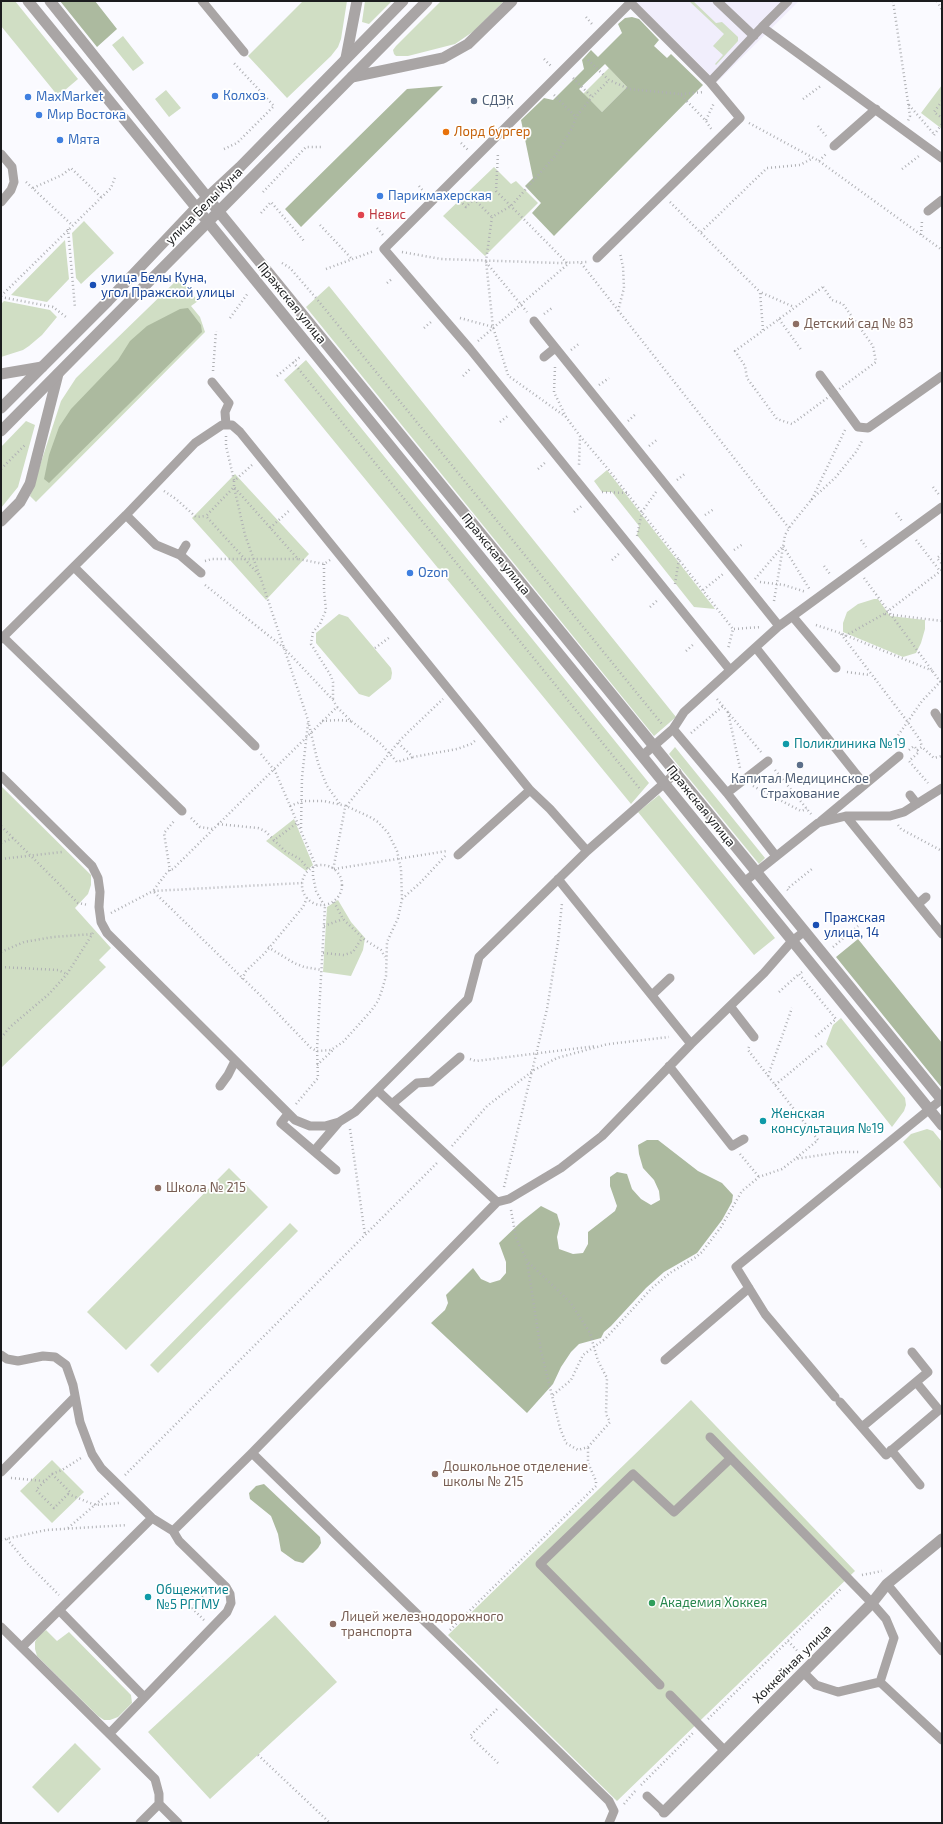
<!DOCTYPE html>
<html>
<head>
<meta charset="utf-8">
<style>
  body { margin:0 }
  #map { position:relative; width:943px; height:1824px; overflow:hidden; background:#fafaff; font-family:"Exo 2",sans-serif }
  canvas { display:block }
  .frame { position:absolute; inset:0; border:2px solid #1b1c1e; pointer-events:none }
</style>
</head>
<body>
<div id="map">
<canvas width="943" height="1824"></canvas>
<div class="frame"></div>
</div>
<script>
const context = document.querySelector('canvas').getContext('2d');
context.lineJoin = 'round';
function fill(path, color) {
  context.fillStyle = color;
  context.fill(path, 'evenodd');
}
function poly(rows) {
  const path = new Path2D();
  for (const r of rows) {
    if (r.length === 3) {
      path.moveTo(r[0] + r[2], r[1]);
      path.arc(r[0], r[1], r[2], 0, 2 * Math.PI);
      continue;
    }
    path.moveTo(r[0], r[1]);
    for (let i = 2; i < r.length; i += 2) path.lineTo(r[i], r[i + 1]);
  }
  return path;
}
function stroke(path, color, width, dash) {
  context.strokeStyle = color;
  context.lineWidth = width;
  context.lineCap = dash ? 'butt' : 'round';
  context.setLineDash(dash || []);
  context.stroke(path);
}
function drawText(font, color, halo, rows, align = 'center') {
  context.font = font + ' "Exo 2",sans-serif';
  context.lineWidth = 3.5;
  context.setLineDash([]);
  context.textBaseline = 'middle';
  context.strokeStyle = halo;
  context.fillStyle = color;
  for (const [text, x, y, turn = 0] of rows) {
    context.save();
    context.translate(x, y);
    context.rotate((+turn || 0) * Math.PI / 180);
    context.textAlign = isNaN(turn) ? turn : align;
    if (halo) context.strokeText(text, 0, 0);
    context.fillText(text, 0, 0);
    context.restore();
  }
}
const commercial = poly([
  [635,1,799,1,717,82]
]);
const green = poly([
  [1,1,15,1,78,79,58,96,1,26],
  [303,1,347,1,341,39,338,47,331,56,287,98,248,56],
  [365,1,392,1,369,24,362,22],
  [441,1,504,1,474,31,455,44,408,56,396,56,394,54,393,50,396,46],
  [689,1,693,1,716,23,722,22,738,37,738,41,716,65,715,64,723,55,713,46,724,34],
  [123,36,144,63,133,71,112,45],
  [609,68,627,87,602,112,583,94],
  [942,85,942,129,921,113],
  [166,90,181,108,169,117,155,99],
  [494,167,511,184,516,181,538,203,485,256,443,216],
  [84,221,114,253,81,284,76,278,72,233],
  [65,240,69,279,47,302,11,295],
  [179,278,198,301,191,306,200,317,205,332,36,502,30,496,61,401,76,378],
  [329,286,676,717,654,736,306,307],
  [4,301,50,310,57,317,42,335,29,346,23,350,1,357,1,304],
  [306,360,649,783,631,804,284,380],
  [26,421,35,425,18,487,1,508,1,447],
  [607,470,715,609,694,607,637,535,639,526,612,492,602,492,594,481],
  [235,474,309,554,266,600,192,518],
  [874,599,878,599,890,616,925,620,925,629,921,643,916,653,903,657,843,632,843,623,847,612,858,604],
  [339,614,348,617,391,668,392,673,391,679,369,697,359,694,316,643,316,633],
  [675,747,765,858,759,864,669,754],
  [1,786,91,875,91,885,88,894,75,908,111,948,99,960,106,967,1,1068],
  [659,795,775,938,754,955,638,812],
  [294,819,313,865,306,871,266,841],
  [338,900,351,922,365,938,363,950,351,976,323,972,327,907],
  [841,1018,905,1098,906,1105,904,1111,892,1127,826,1044,833,1025],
  [927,1129,933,1131,942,1142,942,1190,903,1142,911,1134],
  [229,1168,268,1207,126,1350,87,1312],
  [290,1223,298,1231,158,1373,150,1365],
  [691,1400,855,1571,617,1801,448,1635],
  [52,1460,84,1492,52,1523,20,1491],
  [275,1615,337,1682,210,1799,148,1732],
  [46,1630,57,1641,69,1632,131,1695,132,1703,118,1717,110,1720,104,1720,98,1716,37,1656,35,1649,35,1642,38,1636],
  [75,1743,101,1769,58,1813,32,1787]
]);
const forest = poly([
  [60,1,95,1,117,29,97,47],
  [632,17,639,19,659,40,654,46,667,58,671,54,703,85,554,236,532,213,541,203,525,186,533,178,521,120,544,98,553,100,584,69,582,60,591,50,598,57,622,33,618,24,625,18],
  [605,64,627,87,602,112,579,89],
  [443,86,301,227,285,209,407,89],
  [188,308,201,325,202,332,49,483,44,479,49,455,59,427,71,409,118,360,130,341,147,326,180,309],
  [858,939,942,1043,942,1088,836,957],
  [647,1140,658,1140,698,1171,722,1183,733,1195,732,1202,722,1220,697,1253,664,1272,646,1288,611,1326,604,1332,601,1338,579,1344,571,1352,561,1367,553,1384,527,1413,431,1323,445,1310,448,1303,446,1295,473,1268,481,1279,490,1283,500,1280,506,1273,506,1262,499,1243,521,1222,541,1206,557,1214,560,1224,557,1237,559,1249,573,1254,583,1253,588,1244,588,1232,615,1211,617,1206,610,1186,610,1177,617,1172,627,1174,632,1189,641,1199,651,1205,660,1200,659,1191,654,1180,643,1168,639,1154,638,1145],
  [264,1484,320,1537,321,1543,318,1548,303,1563,295,1561,281,1551,278,1534,271,1516,250,1499,249,1493,256,1486]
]);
const path = poly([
  [893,1,910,116,908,121],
  [937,1,942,10],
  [586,17,592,24],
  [544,59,551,66],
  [588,60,609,80,629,89,680,94,706,121,712,130],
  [573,78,592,97],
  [681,94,704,92],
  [554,95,576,117],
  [803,99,822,85],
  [942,101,934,112,942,118],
  [502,102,509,108],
  [909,105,934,134],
  [706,120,714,103],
  [749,123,819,161,942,250],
  [818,126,826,136],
  [934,135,942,124],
  [461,143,468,150],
  [224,149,237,143,274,106,233,62],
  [819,161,827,153],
  [902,169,919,156],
  [26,182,72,225],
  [419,186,425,193],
  [33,188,62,175,71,168,101,197],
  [263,192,306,147,323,147],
  [454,195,466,207,474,199,492,217],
  [670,202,760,292],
  [261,213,271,202,304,241],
  [320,225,352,259],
  [377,228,383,235],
  [68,229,75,308],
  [701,232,767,168,800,165,813,158],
  [921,235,922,221],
  [402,252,441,259,559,263,587,262],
  [486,262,527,312],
  [282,263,290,268,316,298,662,724],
  [581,263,789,528],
  [326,269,374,251],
  [387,283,393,278],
  [823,287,832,300,843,304,873,346,876,362,792,424,777,419,747,378,745,366,735,351,823,287],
  [1,296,111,188,115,177],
  [1,297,53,307,66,317],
  [618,311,624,288,623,267,620,253],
  [544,314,552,308],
  [230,318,248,293],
  [460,318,493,327],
  [779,319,802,351],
  [424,328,431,322],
  [763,330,760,292,794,307],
  [478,341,568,264,496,191,498,153],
  [571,350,580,343],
  [293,362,640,789],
  [555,367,554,392,566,417,580,436,579,465],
  [213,371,216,331],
  [508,375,493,327,486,261,492,217,511,206,556,155,572,128,576,117,592,97,609,80],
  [277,376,300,357],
  [463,376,471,368],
  [510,377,566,417],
  [599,385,609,378],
  [628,421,637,413],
  [500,422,509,415],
  [845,430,812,499,835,478,856,452,863,439],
  [226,436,226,446,234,480],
  [580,436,608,469,733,629,728,649],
  [649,446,658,439],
  [252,465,234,481,234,487,245,535,259,574],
  [1,469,26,444],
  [538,469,547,461],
  [677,480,686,473],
  [933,487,940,496],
  [164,491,176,499,196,517,206,516],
  [602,492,627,493],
  [574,512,583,505],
  [896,513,902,521],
  [705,515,714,509],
  [270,528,290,510],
  [637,536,642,512,656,492],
  [861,540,866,547],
  [916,540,940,571],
  [734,550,743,544],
  [942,554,937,558,942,564],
  [330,560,324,564,298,559,234,487,206,516,260,576,308,720,318,763,327,786,340,804],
  [612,560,621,552],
  [205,561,212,559,298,559],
  [324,564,324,591,326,610,320,624,313,632,311,644,331,676,333,682,333,700],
  [824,566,830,574],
  [864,578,942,684],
  [755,579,783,546,810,590],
  [760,582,784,585,806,592],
  [675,584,679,559],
  [205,585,283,647,333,700,337,707],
  [703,590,723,574],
  [774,601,785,535,791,525,812,499],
  [650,607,659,599],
  [885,614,942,621],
  [816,625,840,633,933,671],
  [734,629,761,627],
  [841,634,907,721,920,740,922,747],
  [845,636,884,614,942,570],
  [375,648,390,637],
  [686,651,695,643],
  [847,672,870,675],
  [717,699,761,752],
  [728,712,740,768],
  [322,721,337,720,351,721],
  [691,733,723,706],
  [398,743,413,757,457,749,471,744,476,740],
  [903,745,897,737,922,701,942,680],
  [909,750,914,746,919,752,909,761,928,783],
  [917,750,922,747,934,758,942,756],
  [261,754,275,771,316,866],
  [775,770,811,814],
  [753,786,801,811,807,809],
  [290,806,303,801,324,801,346,806,370,817,378,822,388,833,397,851,401,869,402,899,398,918,387,942,386,976,382,990,378,1001,371,1011,343,1042,331,1050,317,1051,311,1048,261,996,153,891,168,871,173,869,337,707,351,721,381,744,397,762,413,757],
  [191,818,200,827,213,829],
  [218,824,258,828,265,831,285,851,300,859,309,870],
  [898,825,901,829,942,851],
  [1,826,78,903,88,905],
  [301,828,302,777,308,723],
  [273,841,297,823],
  [1,843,13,838],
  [1,859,62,852],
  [322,885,20],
  [313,867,313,876,316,891,324,905],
  [332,868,334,865,345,808,348,804,401,739,443,699],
  [334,869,447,851],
  [170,871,164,833,175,820],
  [788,890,787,889,812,869],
  [402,899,420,883,447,854],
  [334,902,343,919,365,940,381,950,385,957],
  [111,913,153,891,302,883],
  [324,926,343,919],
  [268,947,294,963,304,967,322,970],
  [833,947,858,926],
  [1,952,24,942,53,937,93,934],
  [323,953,344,955,353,952,362,938],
  [1,967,58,970,67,974],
  [802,972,799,974,836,1019,815,1037],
  [242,979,246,971,264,954,303,907,307,898],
  [779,992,799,974],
  [1,1038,10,1027,49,994,67,974,93,933],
  [609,1044,669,1037],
  [749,1047,748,1050,818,1140,795,1159],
  [470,1059,476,1061,596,1046],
  [317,1065,333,1050],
  [768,1076,792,1008],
  [775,1085,822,1046],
  [296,1104,318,1078,317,1049,325,906],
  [350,1129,365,1235],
  [452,1146,487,1106,534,1070,557,1058,608,1044],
  [740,1154,759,1177],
  [504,1187,547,1009,558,942,562,903],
  [511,1210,516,1238,527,1261,570,1302,590,1333,598,1361,607,1378,606,1414,610,1422,588,1447,578,1450,566,1443,560,1428,541,1351,527,1261],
  [553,1395,571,1380,583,1355,605,1339,652,1288,670,1273,696,1257,702,1252,721,1227,742,1191,759,1177,782,1169,795,1159,841,1152,859,1152],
  [52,1474,70,1492,54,1508,36,1490,52,1474],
  [52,1474,62,1470,81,1458],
  [125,1475,438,1162],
  [11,1478,44,1481],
  [68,1494,95,1505,119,1503],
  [68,1528,110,1492],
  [7,1539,27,1563,59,1595],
  [1,1540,46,1530,127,1525],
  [862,1575,882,1571],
  [204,1620,192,1608,211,1588],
  [450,1630,596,1486,596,1481,588,1463,588,1447],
  [788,1641,802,1656],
  [708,1719,842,1588],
  [258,1755,330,1823],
  [498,1763,470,1736,498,1708],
  [641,1785,693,1733],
  [624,1804,636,1790]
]);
const service = poly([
  [202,1,244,52],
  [629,1,710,82,762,27,942,158],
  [717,1,754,36],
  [630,3,384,249,470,349,730,670],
  [762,27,788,1],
  [834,146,876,109],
  [1,154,12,167,14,182,11,190,1,202],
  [928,211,942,200],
  [597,258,740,118,710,82],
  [534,321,779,626],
  [544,357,555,348],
  [820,375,858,427,868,428,942,376],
  [212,382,229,403,225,412,226,425],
  [126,515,156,545,180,555,201,573],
  [180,555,186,545],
  [74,567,255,746],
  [793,617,836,668],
  [3,637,182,811],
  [1,639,126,515,195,443,222,425,232,425,240,432,530,790,550,809,587,851],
  [756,648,864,784],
  [935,713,942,724],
  [673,729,727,793,776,856],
  [642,756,673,729,684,712,779,626,942,507],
  [1,776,92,866,98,878,100,892,99,907,101,922,107,933,295,1120,310,1126,325,1126,339,1122,355,1112,468,999,479,957,587,851,677,772],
  [727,793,768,761],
  [910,795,917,804],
  [846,816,942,934],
  [821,821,899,756],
  [458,855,530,790],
  [558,879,691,1044],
  [744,882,818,823,846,816,890,816,904,812,942,788],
  [918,904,926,897],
  [652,995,670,978],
  [730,1006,754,1037],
  [669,1066,732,1146,744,1139],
  [220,1086,228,1075,235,1061],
  [377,1090,497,1202],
  [392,1104,417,1083,431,1082,460,1057],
  [288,1114,281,1123,336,1170],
  [314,1151,339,1122],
  [1,1355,7,1359,18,1361,43,1356,55,1357,66,1365,73,1385,80,1422,92,1454,101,1468,152,1518,173,1531,252,1453,497,1202,509,1199,561,1168,602,1136,691,1044,764,973,792,941,805,931],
  [665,1360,749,1288],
  [835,1397,765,1314,736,1267,942,1099],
  [840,1402,886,1455,939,1410,916,1382],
  [862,1427,928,1372,912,1352],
  [710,1437,872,1603,886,1619,894,1638,880,1682,838,1692,816,1685,803,1672],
  [891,1450,920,1485],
  [252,1453,609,1801,614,1811,609,1823],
  [1,1472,74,1398],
  [887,1584,942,1651],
  [59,1610,144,1697],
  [1,1627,155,1779,159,1794,159,1804,140,1823],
  [22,1647,152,1518],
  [880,1682,942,1740],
  [660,1685,540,1564,633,1474,674,1512,731,1458],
  [670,1695,725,1751],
  [110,1733,227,1612,231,1603,230,1594,226,1587,179,1541,173,1531],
  [647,1796,664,1812],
  [159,1804,178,1823]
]);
const minor = poly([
  [346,58,357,1],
  [352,77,443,58,468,44,512,1],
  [219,212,942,1100],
  [208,222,942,1125],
  [1,374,42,367],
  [1,521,20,502,30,484,58,374],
  [664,1812,872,1603,887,1584,942,1539]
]);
const tertiary = poly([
  [28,1,208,222],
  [50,1,219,212],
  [1,408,108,301,196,208,240,167,403,1],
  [1,431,427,1]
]);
const markers = [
  [215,96,4,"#3f7fe0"],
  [28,97,4,"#3f7fe0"],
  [474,101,4,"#5c6f8a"],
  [39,115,4,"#3f7fe0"],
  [446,132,4,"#e8710a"],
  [60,140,4,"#3f7fe0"],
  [380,196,4,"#3f7fe0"],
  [361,215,4,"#e0444e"],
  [93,285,4,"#1a4fb4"],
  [796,324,4,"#8d6e63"],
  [410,573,4,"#3f7fe0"],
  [786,744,4,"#0f9aa8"],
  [800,765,4,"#5c6f8a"],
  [816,925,4,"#1a4fb4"],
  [763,1121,4,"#0f9aa8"],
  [158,1188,4,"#8d6e63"],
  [435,1474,4,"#8d6e63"],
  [148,1597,4,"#0f9aa8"],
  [652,1603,4,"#2e9e5b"],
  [333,1624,4,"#8d6e63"]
];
const shopNames = [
  ["Колхоз",223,96],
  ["MaxMarket",36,97],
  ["Мир Востока",47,115],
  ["Мята",68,140],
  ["Парикмахерская",388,196],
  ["Ozon",418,573]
];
const serviceNames = [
  ["СДЭК",482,101],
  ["Капитал Медицинское",800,779,"center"],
  ["Страхование",800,794,"center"]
];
const foodNames = [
  ["Лорд бургер",454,132]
];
const streetNames = [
  ["улица Белы Куна",204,206,-45],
  ["Пражская улица",292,303,51],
  ["Пражская улица",496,554,51],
  ["Пражская улица",701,806,51],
  ["Хоккейная улица",792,1664,-45]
];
const healthNames = [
  ["Невис",369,215]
];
const transitNames = [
  ["улица Белы Куна,",101,278],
  ["угол Пражской улицы",101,293],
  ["Пражская",824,918],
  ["улица, 14",824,933]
];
const educationNames = [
  ["Детский сад № 83",804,324],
  ["Школа № 215",166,1188],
  ["Дошкольное отделение",443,1467],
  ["школы № 215",443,1482],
  ["Лицей железнодорожного",341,1617],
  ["транспорта",341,1632]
];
const cultureNames = [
  ["Поликлиника №19",794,744],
  ["Женская",771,1114],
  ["консультация №19",771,1129],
  ["Общежитие",156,1590],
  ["№5 РГГМУ",156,1605]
];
const leisureNames = [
  ["Академия Хоккея",660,1603]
];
fill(commercial, '#f1eefc');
fill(green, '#d0dec4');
fill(forest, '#acba9f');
stroke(path, '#afb0b4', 2.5, [1, 3]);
stroke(service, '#a9a5a5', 9);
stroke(minor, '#a9a5a5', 11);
stroke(tertiary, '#a9a5a5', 11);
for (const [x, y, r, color] of markers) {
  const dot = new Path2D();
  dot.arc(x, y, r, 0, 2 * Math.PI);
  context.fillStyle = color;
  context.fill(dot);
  stroke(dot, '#fff', 1.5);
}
drawText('13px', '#366cbe', '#fff', shopNames, 'left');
drawText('13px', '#4e5e75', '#fff', serviceNames, 'left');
drawText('13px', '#c56008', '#fff', foodNames, 'left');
drawText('13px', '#1b1c1e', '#fff', streetNames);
drawText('13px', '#be3a42', '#fff', healthNames, 'left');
drawText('13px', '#164399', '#fff', transitNames, 'left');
drawText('13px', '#785e54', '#fff', educationNames, 'left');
drawText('13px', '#0d838f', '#fff', cultureNames, 'left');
drawText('13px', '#27864d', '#fff', leisureNames, 'left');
</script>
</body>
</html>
